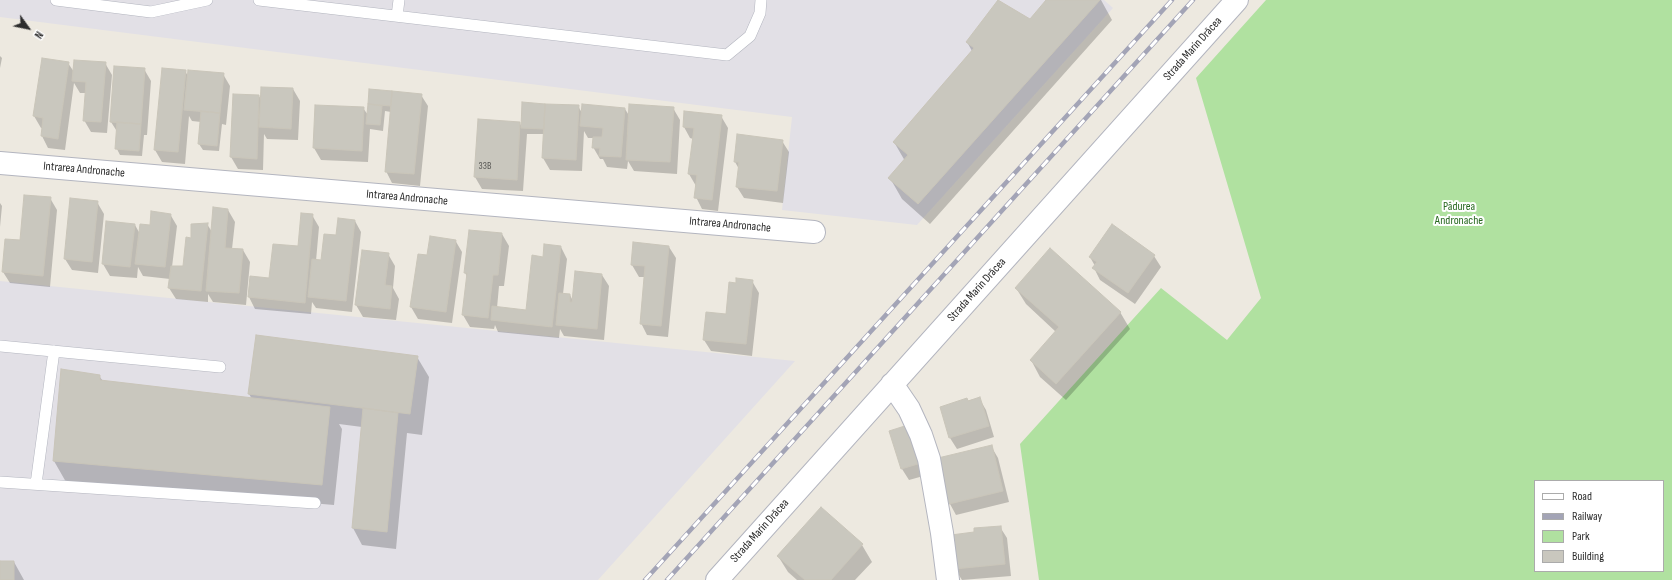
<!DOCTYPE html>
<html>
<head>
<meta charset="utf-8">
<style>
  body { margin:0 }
  #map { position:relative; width:1672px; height:580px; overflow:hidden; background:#ede9e0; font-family:"Sofia Sans Condensed",sans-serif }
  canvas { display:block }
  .legend { position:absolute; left:1534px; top:480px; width:130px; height:92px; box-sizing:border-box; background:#fff; border:1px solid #ababab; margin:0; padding:5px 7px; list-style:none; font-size:12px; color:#2d2d2d }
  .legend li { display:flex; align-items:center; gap:8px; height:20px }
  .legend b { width:20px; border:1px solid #ababab }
  .north { position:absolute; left:8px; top:8px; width:40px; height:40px; -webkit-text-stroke:3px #fff; paint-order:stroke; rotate:123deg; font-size:11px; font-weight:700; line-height:16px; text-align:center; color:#2d2d2d }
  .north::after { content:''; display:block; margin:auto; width:14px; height:18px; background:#2d2d2d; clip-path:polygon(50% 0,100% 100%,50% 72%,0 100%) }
</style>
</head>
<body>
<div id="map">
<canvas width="1672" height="580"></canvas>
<ul class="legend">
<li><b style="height:5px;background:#fff"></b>Road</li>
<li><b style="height:5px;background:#a3a4b6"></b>Railway</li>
<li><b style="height:11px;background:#b0e1a0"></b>Park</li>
<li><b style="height:11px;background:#c9c7be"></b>Building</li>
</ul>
<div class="north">N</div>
</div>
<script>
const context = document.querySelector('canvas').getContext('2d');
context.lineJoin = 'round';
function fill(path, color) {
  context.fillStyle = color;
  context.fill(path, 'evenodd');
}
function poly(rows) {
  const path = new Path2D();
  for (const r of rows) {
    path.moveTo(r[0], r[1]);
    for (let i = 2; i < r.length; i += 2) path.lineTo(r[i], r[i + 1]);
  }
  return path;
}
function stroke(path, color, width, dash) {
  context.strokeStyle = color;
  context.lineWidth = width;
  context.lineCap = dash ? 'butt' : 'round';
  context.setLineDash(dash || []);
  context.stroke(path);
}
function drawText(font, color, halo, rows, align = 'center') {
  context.font = font + ' "Sofia Sans Condensed",sans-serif';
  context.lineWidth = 4;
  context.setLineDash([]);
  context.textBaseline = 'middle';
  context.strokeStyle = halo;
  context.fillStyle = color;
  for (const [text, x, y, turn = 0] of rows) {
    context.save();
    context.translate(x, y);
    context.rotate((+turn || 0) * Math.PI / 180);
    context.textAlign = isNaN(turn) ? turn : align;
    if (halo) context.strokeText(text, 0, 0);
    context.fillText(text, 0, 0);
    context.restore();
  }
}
const industrial = poly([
  [0,0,1104,0,1113,8,917,225,782,210,792,117,0,17],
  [0,281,795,361,598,580,0,580]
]);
const green = poly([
  [1266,0,1672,0,1672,580,1039,580,1020,444,1161,288,1227,340,1261,298,1196,78],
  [1535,481,1663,481,1663,571,1535,571]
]);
const shadow = poly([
  [1047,0,1101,0,1112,20,930,224,902,199,890,178,905,161,894,142,972,51,967,42,1030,20],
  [0,56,2,58,0,68],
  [68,63,74,72,105,63,112,75,107,133,91,132,84,120,86,93,80,93,74,83,65,150,48,148,42,136,43,128,41,128,34,116],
  [144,69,151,81,147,135,144,135,142,156,120,155,117,149,118,133,111,122],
  [185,71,188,76,223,74,230,86,226,125,222,124,219,151,203,150,199,144,201,122,192,121,189,116,185,164,162,162,155,150],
  [293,89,300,101,298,140,267,139,264,134,263,170,238,169,231,157,234,95,259,96,262,101],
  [370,90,421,95,428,106,420,186,392,183,386,171,391,112,385,111,383,131,370,129,368,162,321,160,314,148,363,108,368,115],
  [578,106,582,113,625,109,630,117,673,108,680,120,677,174,634,171,628,161,627,169,607,167,603,159,600,159,593,147,594,138,588,138,584,131,582,171,550,170,543,158,545,134,527,134,523,191,482,189,475,177,479,121,520,123,522,128],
  [721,116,728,128,718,211,702,209,696,197,696,186,689,174,693,139,690,138,684,127],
  [782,141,789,152,783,203,744,198,737,187,739,169,735,162],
  [50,198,57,210,50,287,10,283,3,272,21,242],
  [97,202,104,214,98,273,72,270,65,259],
  [0,203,2,206,0,227],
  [228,210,235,222,232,249,243,250,250,262,246,305,213,302,208,294,208,302,176,299,169,288,170,279,143,276,138,267,137,278,110,276,103,264,135,225,140,234,151,226,170,214,177,226,172,267,184,267,192,239,207,224,212,232],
  [312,215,319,227,316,261,322,261,336,236,355,221,361,232,352,312,316,308,312,302,311,314,255,309,249,297,251,277,270,279,298,247],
  [502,234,509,246,504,286,499,286,497,308,527,311,544,258,561,247,567,259,563,294,570,295,573,301,602,275,609,286,604,340,564,336,560,329,559,338,498,332,495,325,494,329,470,327,463,315,468,278,465,273],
  [455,240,462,252,452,323,418,319,411,307,428,257],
  [669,247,676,258,668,337,647,335,641,323,645,277,639,277,632,265],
  [388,254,395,266,393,288,399,299,396,320,363,317,356,305],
  [1154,256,1161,267,1135,304,1100,280,1094,268,1095,266,1090,257],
  [752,281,759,293,752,356,711,351,704,340,727,315,737,284],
  [1016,288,1120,312,1130,329,1066,400,1040,377,1031,360,1056,332,1026,304],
  [417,357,429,377,422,435,407,433,396,549,362,545,353,528,362,427,339,424,342,429,334,505,66,482,54,461,99,376,103,381,252,399,249,394],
  [979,398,986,410,994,437,957,449,950,438,941,407],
  [908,426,927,475,909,480,902,469,890,432],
  [991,446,998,458,1009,502,956,515,950,504],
  [1000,527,1007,538,1011,576,962,580,955,569,975,533],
  [862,545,872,562,855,580,797,580,788,572,778,556],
  [0,562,14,562,24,580,0,580]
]);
const building = poly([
  [998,0,1030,19,1046,0,1100,0,918,204,888,178,908,155,893,142,974,48,966,42,998,0],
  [42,58,69,62,58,139,41,136,43,118,33,116,42,58],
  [74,60,106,62,101,122,83,121,86,82,72,81,74,60],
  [114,66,145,68,141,124,110,122,114,66],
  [162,68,186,70,178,152,154,150,162,68],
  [188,70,224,73,220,113,184,110,188,70],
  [261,87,293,88,291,129,259,127,261,87],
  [369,89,392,91,391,106,368,104,369,89],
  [392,91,422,94,414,174,385,172,392,91],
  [233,94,259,95,257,159,230,157,233,94],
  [522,102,545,104,544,129,521,128,522,102],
  [368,104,382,106,380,125,366,124,368,104],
  [545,104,579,105,576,160,542,158,545,104],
  [582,104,625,108,621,157,599,156,600,148,592,148,593,137,602,137,603,128,580,126,582,104],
  [629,104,674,107,670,162,626,160,629,104],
  [315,105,364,107,362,151,313,148,315,105],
  [201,111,220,113,217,146,198,144,201,111],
  [684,111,722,115,712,200,694,198,697,175,688,174,694,128,683,127,684,111],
  [478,119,520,122,517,180,474,177,478,119],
  [117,122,141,124,139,151,115,149,117,122],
  [737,134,783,140,777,191,736,187,739,162,734,162,737,134],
  [24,195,51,197,43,276,2,272,5,239,20,240,24,195],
  [70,198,98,201,92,262,64,259,70,198],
  [213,207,228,209,225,248,243,249,239,293,206,291,213,207],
  [151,211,171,214,165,267,135,264,140,224,150,225,151,211],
  [301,213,313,214,305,303,248,297,250,276,269,278,273,244,298,246,301,213],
  [338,218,355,220,346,301,308,297,312,259,321,260,324,234,336,235,338,218],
  [106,221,135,224,130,267,102,264,106,221],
  [208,223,201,291,168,288,171,266,183,266,186,237,191,238,191,224,208,223],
  [1112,224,1155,255,1128,293,1092,268,1097,262,1089,257,1112,224],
  [469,230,502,233,498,275,493,275,488,318,462,315,467,273,464,273,469,230],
  [430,236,456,240,446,312,410,307,418,254,427,255,430,236],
  [633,242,669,246,661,326,640,324,645,266,631,265,633,242],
  [544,244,561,246,552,327,491,320,492,306,526,310,532,255,543,257,544,244],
  [1050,248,1121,312,1056,384,1030,360,1059,327,1015,288,1050,248],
  [362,250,389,253,385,285,392,286,390,309,355,305,362,250],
  [575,271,602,274,597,329,556,325,559,293,570,294,570,302,572,302,575,271],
  [736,278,753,280,746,344,703,340,706,312,726,314,729,282,736,283,736,278],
  [256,335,418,356,410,414,248,394,256,335],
  [61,369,100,375,100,380,330,407,322,485,53,461,61,369],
  [980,397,989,426,949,438,940,407,967,398,968,401,980,397],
  [363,408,398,413,387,532,352,528,363,408],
  [908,425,921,463,901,469,889,431,908,425],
  [992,445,1003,491,949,504,938,458,992,445],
  [821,507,863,544,831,580,805,580,777,556,821,507],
  [1001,526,1005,564,954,569,951,535,974,532,974,528,1001,526],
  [0,561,14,561,14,580,0,580,0,561]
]);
const service = poly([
  [56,0,151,12,207,0],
  [259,0,727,55,750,36,760,13,761,0],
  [397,16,399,0],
  [0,346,220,367],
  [0,482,315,503],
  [36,484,54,351]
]);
const minor = poly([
  [0,163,814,232],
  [892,384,909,409,921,435,929,459,942,533,948,580],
  [717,580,1237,0]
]);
const rail = poly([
  [645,580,1172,0],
  [667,580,1193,0]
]);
const numberNames = [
  ["33B",485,166]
];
const streetNames = [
  ["Strada Marin Drăcea",1193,49,-48],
  ["Intrarea Andronache",84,170,5],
  ["Intrarea Andronache",407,198,5],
  ["Intrarea Andronache",730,225,5],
  ["Strada Marin Drăcea",977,290,-48],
  ["Strada Marin Drăcea",760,531,-48]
];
const parkNames = [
  ["Pădurea",1459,207],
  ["Andronache",1459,221]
];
fill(industrial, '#e2e0e6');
fill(green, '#b0e1a0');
fill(shadow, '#0003');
fill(building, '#c9c7be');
stroke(building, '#c9c5b9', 1);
stroke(service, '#b3b5bf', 12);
stroke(minor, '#b3b5bf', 24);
stroke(service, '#fff', 11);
stroke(minor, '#fff', 22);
stroke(rail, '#a3a4b6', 4.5);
stroke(rail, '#fff', 3, [9]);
drawText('10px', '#545451', null, numberNames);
drawText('12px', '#2d2d2d', '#fff', streetNames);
drawText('12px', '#27681f', '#fff', parkNames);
</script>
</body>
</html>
